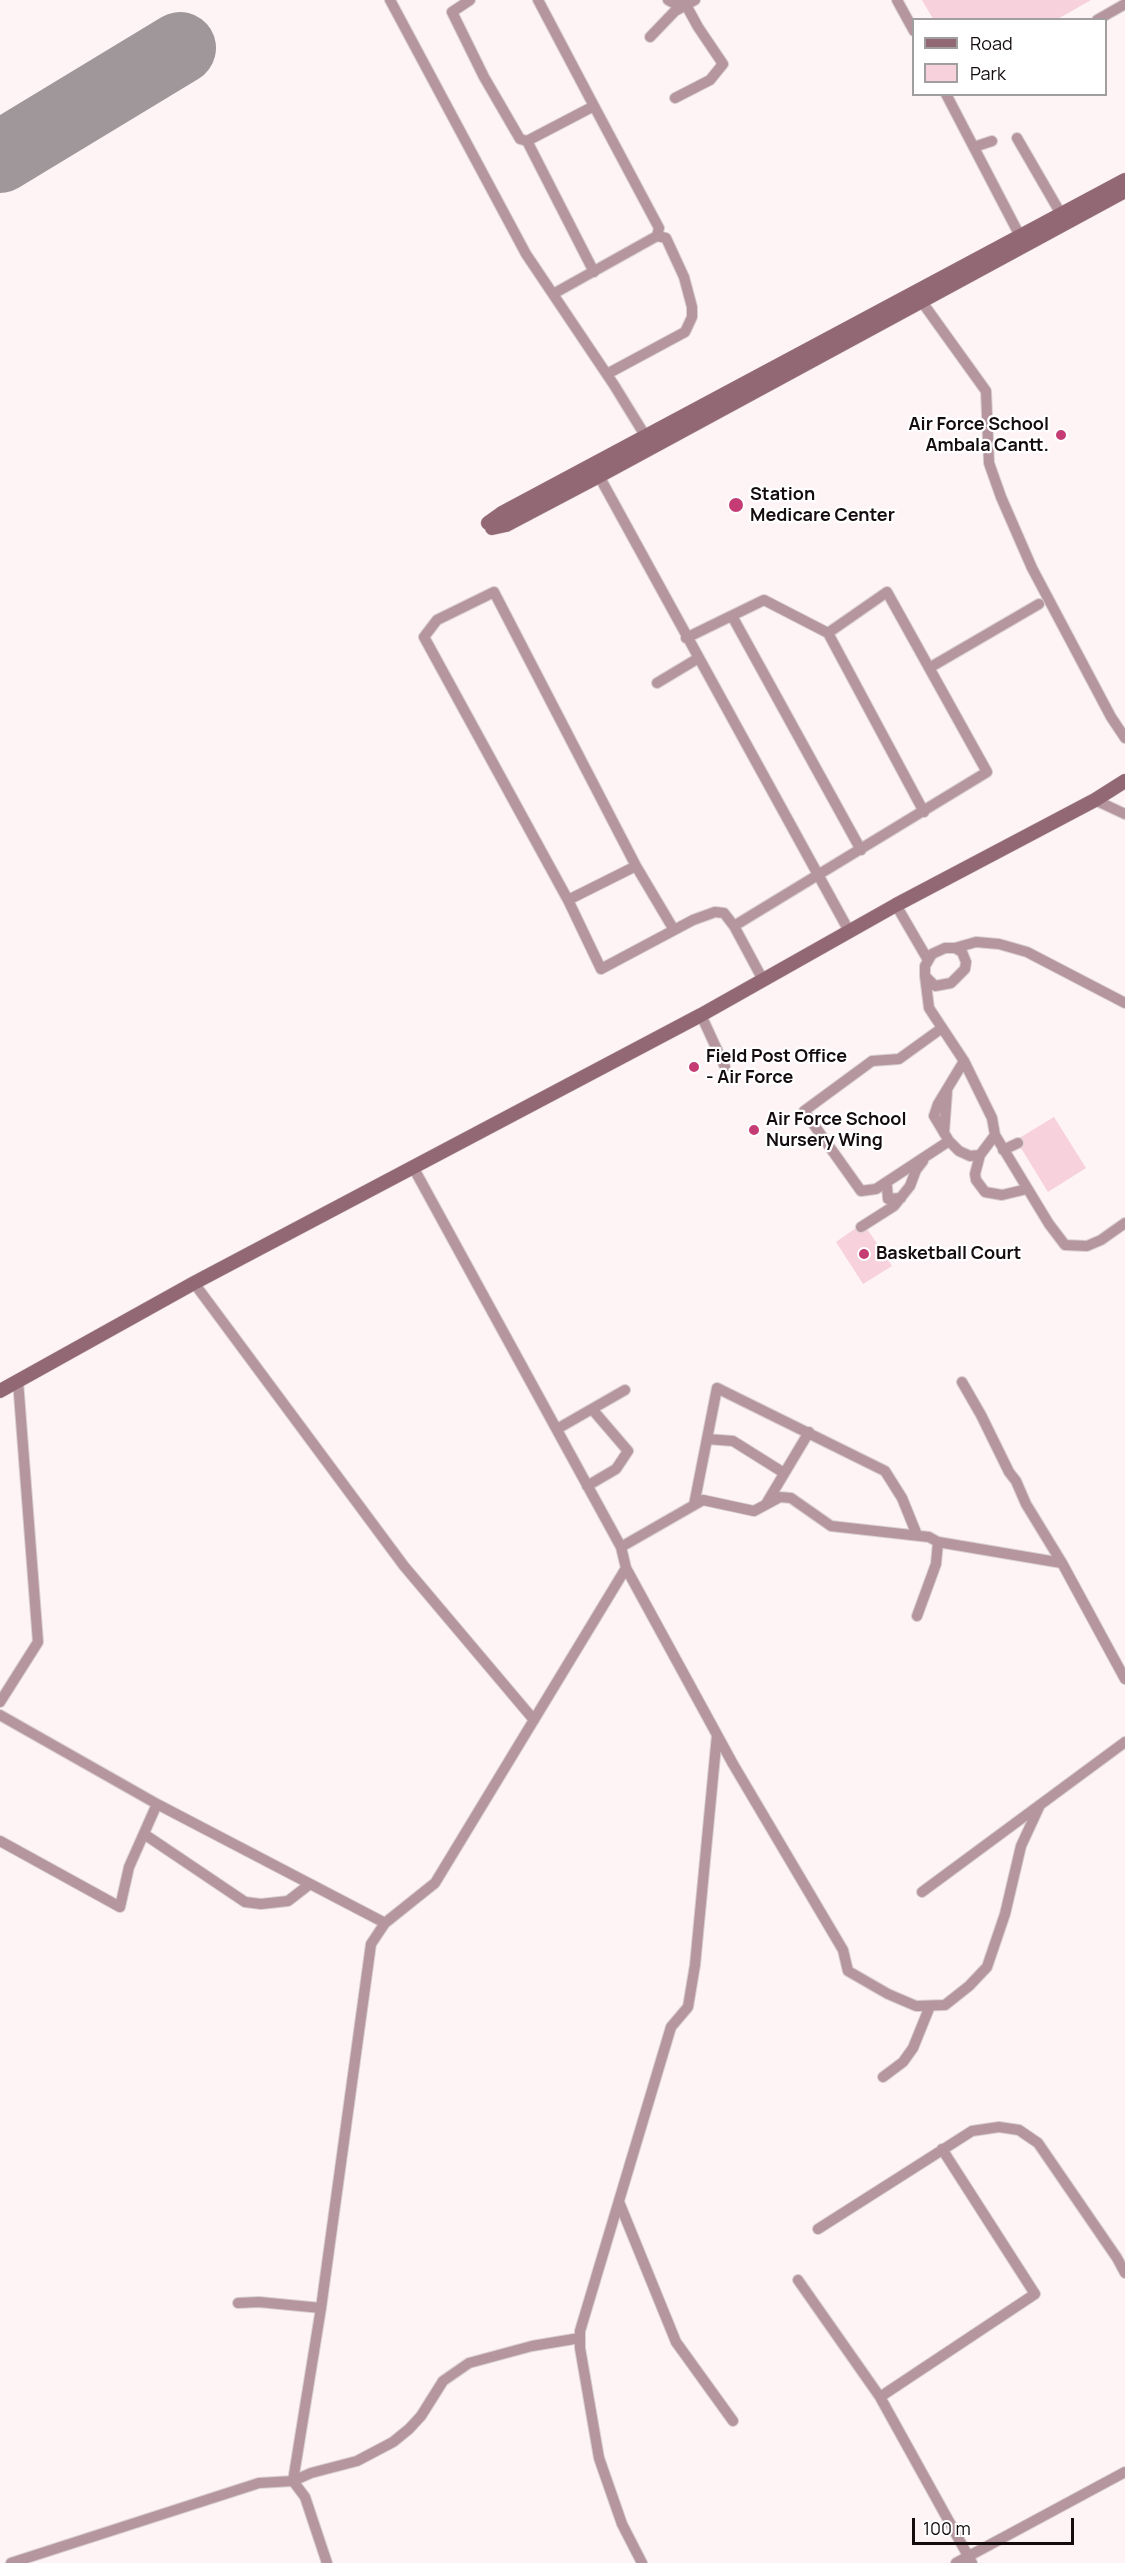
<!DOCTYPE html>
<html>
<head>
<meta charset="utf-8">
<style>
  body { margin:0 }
  #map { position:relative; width:1125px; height:2563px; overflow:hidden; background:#fef4f6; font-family:Manrope,sans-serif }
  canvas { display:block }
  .legend { position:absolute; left:912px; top:18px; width:195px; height:78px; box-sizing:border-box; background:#fff; border:2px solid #a19e9f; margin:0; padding:8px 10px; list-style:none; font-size:18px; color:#140c0f }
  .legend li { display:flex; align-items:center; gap:12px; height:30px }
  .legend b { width:30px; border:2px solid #a19e9f }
  .scale { position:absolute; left:912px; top:2518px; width:162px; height:27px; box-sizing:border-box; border:3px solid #140c0f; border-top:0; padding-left:8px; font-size:18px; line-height:21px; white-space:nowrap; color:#140c0f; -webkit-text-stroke:4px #fff; paint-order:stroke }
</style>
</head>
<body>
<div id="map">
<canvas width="1125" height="2563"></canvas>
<ul class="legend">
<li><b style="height:8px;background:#936875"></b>Road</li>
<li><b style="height:16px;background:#f7d1dc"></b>Park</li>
</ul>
<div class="scale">100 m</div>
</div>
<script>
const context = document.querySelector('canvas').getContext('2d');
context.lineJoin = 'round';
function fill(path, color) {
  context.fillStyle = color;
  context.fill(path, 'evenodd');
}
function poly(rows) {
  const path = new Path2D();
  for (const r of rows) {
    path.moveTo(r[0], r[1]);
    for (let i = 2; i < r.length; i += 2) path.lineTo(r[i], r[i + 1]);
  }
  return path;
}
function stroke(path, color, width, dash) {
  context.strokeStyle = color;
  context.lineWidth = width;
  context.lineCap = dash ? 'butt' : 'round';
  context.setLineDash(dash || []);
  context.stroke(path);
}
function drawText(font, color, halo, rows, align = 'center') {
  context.font = font + ' Manrope,sans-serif';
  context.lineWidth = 4.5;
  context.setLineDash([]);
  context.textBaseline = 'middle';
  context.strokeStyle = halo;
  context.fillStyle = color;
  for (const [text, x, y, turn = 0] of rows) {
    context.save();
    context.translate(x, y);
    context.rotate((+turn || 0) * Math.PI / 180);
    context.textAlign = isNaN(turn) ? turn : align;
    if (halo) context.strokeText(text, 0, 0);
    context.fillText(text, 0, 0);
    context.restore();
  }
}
const green = poly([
  [922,0,1091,0,1056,20,933,19],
  [1054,1117,1086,1168,1048,1192,1016,1140],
  [863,1223,892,1266,863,1284,836,1242]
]);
const runway = poly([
  [0,157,180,48]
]);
const street = poly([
  [390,0,526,254,614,385,646,437],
  [470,0,452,12,484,77,520,139,527,141],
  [538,0,594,106],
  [668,0,677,5,686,5],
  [897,0,914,31],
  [1097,20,1125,4],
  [650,37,675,11,686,5],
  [946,94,1020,236],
  [675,98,710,80,723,64,698,27,686,5,695,0],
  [1017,138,1061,214],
  [974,147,992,141],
  [594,272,527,141,594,106,659,228,657,236],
  [553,294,657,236,666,238,684,277,692,307,692,317,685,332,607,374],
  [922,302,986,391,989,463,1001,497,1032,568,1111,717,1125,738],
  [599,476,849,931],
  [732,616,861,850],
  [828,633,924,812],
  [686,638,764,600,828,633,887,592,987,772,734,926],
  [929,668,1039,604],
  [657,683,697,659],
  [1095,800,1125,814],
  [568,900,636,866],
  [896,905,928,960],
  [674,930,636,866,494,592,437,620,424,637,568,900,601,969,693,920,715,912,724,913,734,926,763,980],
  [945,948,955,948,962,952,966,962,965,969,951,983,935,986,925,976,925,966,932,954,945,948],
  [955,948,976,942,999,944,1027,952,1125,1003],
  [925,976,929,1008,964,1061,992,1118,995,1135,1049,1224,1065,1245,1087,1246,1101,1240,1125,1223],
  [701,1015,725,1067],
  [942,1028,899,1059,872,1061,804,1111,861,1191,876,1189,949,1141,934,1116,938,1104,964,1061],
  [944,1133,947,1092],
  [949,1141,959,1151,970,1156,980,1155,995,1135],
  [1003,1150,1018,1143],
  [980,1155,975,1174,976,1180,985,1192,1002,1195,1027,1189],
  [413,1167,621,1547,626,1568,733,1764,843,1950,848,1971,888,1994,916,2006,945,2005,969,1986,987,1967,1005,1914,1021,1846,1040,1805],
  [882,1186,887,1187,888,1199,901,1198],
  [861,1227,894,1206,910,1186,916,1170,923,1161],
  [194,1283,404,1566,534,1720],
  [557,1429,625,1390],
  [707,1439,733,1441,784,1473],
  [587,1486,616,1469,628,1451,592,1409],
  [766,1504,809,1432],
  [694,1505,717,1388,885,1471,902,1498,917,1535],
  [938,1542,1062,1563,1026,1504,1016,1481,1009,1472,981,1415,962,1382],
  [621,1547,703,1500,754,1511,780,1497,791,1498,831,1526,929,1537,938,1542,936,1564,917,1616],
  [1062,1563,1125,1679],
  [0,1702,38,1642,18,1381],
  [0,1715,157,1804,385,1923],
  [144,1834,245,1902,261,1904,288,1901,310,1884],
  [0,1841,120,1907,129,1867,157,1804],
  [922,1892,1125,1742],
  [883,2077,903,2062,913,2048,930,2006],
  [619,2202,676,2342,733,2421],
  [818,2229,972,2131,999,2127,1019,2130,1038,2143,1117,2258,1125,2273],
  [798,2280,880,2397,972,2563],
  [238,2303,259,2302,321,2308],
  [880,2397,1035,2294,942,2149],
  [11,2563,259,2483,293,2481,311,2473,357,2461,393,2442,409,2429,421,2416,443,2381,469,2363,532,2346,580,2338],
  [327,2563,305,2497,293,2481,321,2308,371,1944,385,1923,435,1883,626,1568],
  [642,2563,622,2524,599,2458,580,2348,580,2331,671,2027,688,2007,695,1965,717,1735],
  [956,2563,1125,2472]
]);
const secondary = poly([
  [488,523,502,513,1125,180],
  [492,528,506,525,599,476,1125,191],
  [0,1391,194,1283,701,1015,896,905,1095,800,1125,781]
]);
const markers = [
  [1061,435,6,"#c53c75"],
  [736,505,8,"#c53c75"],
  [694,1067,6,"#c53c75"],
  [754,1130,6,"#c53c75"],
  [864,1254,6,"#c53c75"]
];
const poiNames = [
  ["Air Force School",1049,425,"right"],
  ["Ambala Cantt.",1049,446,"right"],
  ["Station",750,495],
  ["Medicare Center",750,516],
  ["Field Post Office",706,1057],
  ["- Air Force",706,1078],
  ["Air Force School",766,1120],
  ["Nursery Wing",766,1141],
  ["Basketball Court",876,1254]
];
fill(green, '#f7d1dc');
stroke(runway, '#a0979a', 72);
stroke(street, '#d9cfd1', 12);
stroke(secondary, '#d9cfd1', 15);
stroke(street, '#b5969f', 10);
stroke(secondary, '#936875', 14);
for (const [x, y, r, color] of markers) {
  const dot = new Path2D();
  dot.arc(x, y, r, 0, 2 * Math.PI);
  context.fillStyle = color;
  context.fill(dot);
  stroke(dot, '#fff', 2);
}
drawText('bold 18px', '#140c0f', '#fff', poiNames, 'left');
</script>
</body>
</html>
